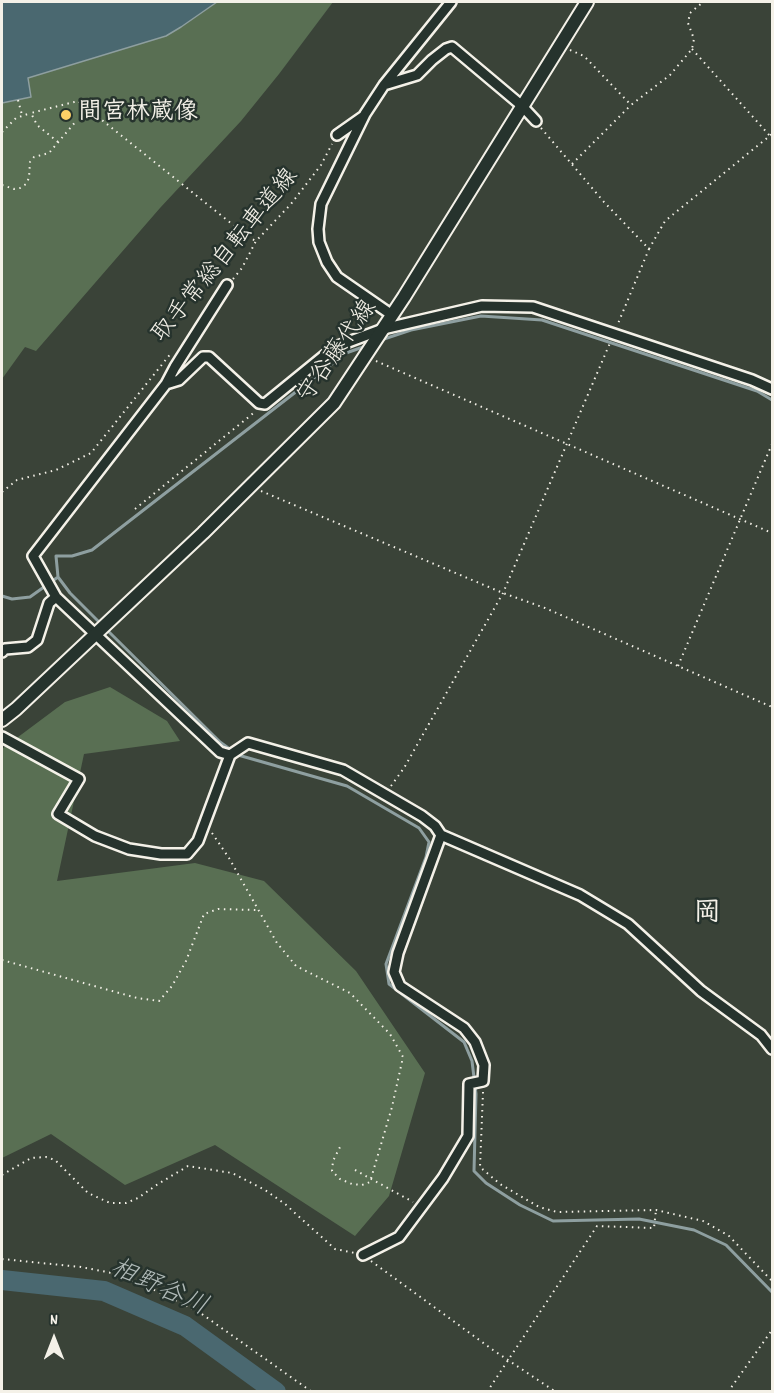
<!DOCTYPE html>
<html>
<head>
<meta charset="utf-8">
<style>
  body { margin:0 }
  #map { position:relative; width:774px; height:1393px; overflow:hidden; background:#3a4338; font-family:Dekko,sans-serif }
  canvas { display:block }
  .frame { position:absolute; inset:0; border:3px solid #f4f1e8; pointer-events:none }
  .north { position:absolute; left:24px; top:1309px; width:60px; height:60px; -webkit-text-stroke:4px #26332d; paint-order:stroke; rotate:0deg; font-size:16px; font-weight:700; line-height:24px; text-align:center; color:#f4f1e8 }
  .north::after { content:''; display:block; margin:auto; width:21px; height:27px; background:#f4f1e8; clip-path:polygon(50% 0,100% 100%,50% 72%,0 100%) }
</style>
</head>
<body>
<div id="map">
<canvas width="774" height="1393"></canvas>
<div class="frame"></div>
<div class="north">N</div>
</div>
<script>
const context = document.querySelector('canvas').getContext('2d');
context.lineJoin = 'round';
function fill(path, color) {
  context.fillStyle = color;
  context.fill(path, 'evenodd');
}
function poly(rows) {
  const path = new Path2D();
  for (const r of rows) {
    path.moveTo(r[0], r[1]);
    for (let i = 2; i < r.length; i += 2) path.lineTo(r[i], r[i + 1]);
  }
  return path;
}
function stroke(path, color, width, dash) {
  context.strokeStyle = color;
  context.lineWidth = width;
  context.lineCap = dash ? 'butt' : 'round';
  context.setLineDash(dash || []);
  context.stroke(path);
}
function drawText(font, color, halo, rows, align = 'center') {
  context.font = font + ' Dekko,"Klee One",sans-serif';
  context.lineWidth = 5;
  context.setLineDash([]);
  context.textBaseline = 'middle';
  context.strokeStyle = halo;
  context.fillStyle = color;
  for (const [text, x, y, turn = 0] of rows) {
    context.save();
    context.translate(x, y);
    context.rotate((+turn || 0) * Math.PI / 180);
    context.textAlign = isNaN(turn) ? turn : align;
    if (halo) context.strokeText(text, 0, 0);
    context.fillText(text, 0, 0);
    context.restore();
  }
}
const green = poly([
  [217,2,333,2,279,74,241,121,160,208,36,351,25,347,2,379,2,103,31,97,28,78,166,36,181,27],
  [110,687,167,721,180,741,84,754,57,881,195,863,264,881,356,971,425,1073,389,1196,355,1236,215,1145,125,1185,51,1134,2,1158,2,749,65,702]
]);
const water = poly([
  [2,2,217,2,181,27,166,36,28,78,31,97,2,103,2,2]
]);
const stream = poly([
  [381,340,411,330,481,316,542,320,757,391,772,400],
  [2,596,12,599,30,597,58,577],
  [101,624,70,593,58,577,56,556,72,556,92,550,346,353,366,346],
  [106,629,220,742,238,755,347,786,419,828,429,842,426,857,386,964,389,984,464,1042,472,1061,476,1094,474,1171,486,1183,520,1205,553,1221,639,1219,694,1230,726,1245,772,1292]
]);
const river = poly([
  [2,1280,104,1291,185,1326,276,1392]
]);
const path = poly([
  [692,49,770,136],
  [570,50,584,56,631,105,670,75,692,49,694,39,688,23,690,13,703,2],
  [18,100,22,115],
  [541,128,604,202,649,249,617,326],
  [2,132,16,118,31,113],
  [58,142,37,125,31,113,78,101,247,236,256,241],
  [572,164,631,105],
  [2,185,14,189,20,188,26,184,29,178,30,162,34,157,49,153,77,120],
  [649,249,665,221,772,134],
  [233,279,242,268,256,241,291,204,321,165,332,144],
  [376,361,772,533],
  [261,491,503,593,545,608,772,707],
  [2,492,17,480,56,470,91,453,172,352],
  [135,509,256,411],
  [678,666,772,444],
  [391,786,404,768,503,593,610,343],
  [212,833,229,858,277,943,296,966,350,993,390,1034,403,1057,392,1107,370,1182,362,1185,352,1184,340,1179,332,1171,333,1161,340,1147],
  [2,960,137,998,159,1001,172,986,186,961,204,914,218,909,256,910],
  [483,1092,480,1167,500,1184,539,1207,557,1212,656,1210,703,1221,729,1236,772,1281],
  [355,1170,413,1202],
  [2,1175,31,1158,46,1157,55,1160,88,1193,110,1203,126,1203,138,1198,158,1184,188,1166,232,1173,265,1190,285,1204,335,1249,355,1253],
  [2,1259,81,1267,112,1273,159,1292,199,1312,312,1392],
  [371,1261,493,1350,556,1392],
  [487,1392,597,1226,654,1228,656,1210],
  [728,1392,772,1330]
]);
const street = poly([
  [384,85,417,75,432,60,446,49,452,47,521,105,536,121],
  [337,135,364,116],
  [227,285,175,367,166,384,33,556,56,597,220,752,230,755,248,743,343,770,422,816,435,826,441,835,580,895,628,924,701,991,761,1035,772,1049],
  [392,315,337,277,327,262,319,242,318,229,321,204,365,114,384,85,451,2],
  [166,384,179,380,203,357,209,357,259,403,265,404,335,347,383,329,482,306,533,307,752,380,772,389],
  [2,652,5,649,28,647,37,640,49,603,56,597],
  [2,737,79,779,58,814,95,836,129,849,161,854,187,854,198,841,230,755],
  [363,1255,399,1237,443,1178,468,1136,469,1084,483,1081,484,1065,475,1042,464,1028,400,986,394,972,398,953,441,835]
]);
const secondary = poly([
  [2,720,16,709,203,533,334,403,404,297,587,2]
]);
const markers = [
  [66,115,6,"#ffd166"]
];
const poiNames = [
  ["間宮林蔵像",78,115]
];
const streetNames = [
  ["取手常総自転車道線",227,257,-51],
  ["守谷藤代線",339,353,-55]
];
const waterNames = [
  ["相野谷川",158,1290,24]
];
const quarterNames = [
  ["岡",707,916]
];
fill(green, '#596f53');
fill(water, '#4a6870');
stroke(water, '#8e9fa0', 1.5);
stroke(stream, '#8e9fa0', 3);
stroke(river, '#4a6870', 20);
stroke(street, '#f4f1e8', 14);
stroke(secondary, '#f4f1e8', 16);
stroke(path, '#f4f1e8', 2, [1.5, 4.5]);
stroke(street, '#26332d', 9);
stroke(secondary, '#26332d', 12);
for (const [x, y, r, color] of markers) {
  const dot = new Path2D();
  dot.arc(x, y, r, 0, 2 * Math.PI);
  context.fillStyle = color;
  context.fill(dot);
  stroke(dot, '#26332d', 2);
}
drawText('bold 24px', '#f4f1e8', '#26332d', poiNames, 'left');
drawText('24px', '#f4f1e8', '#26332d', streetNames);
drawText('italic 26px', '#b0bab8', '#26332d', waterNames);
drawText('bold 27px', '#f4f1e8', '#26332d', quarterNames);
</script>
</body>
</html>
